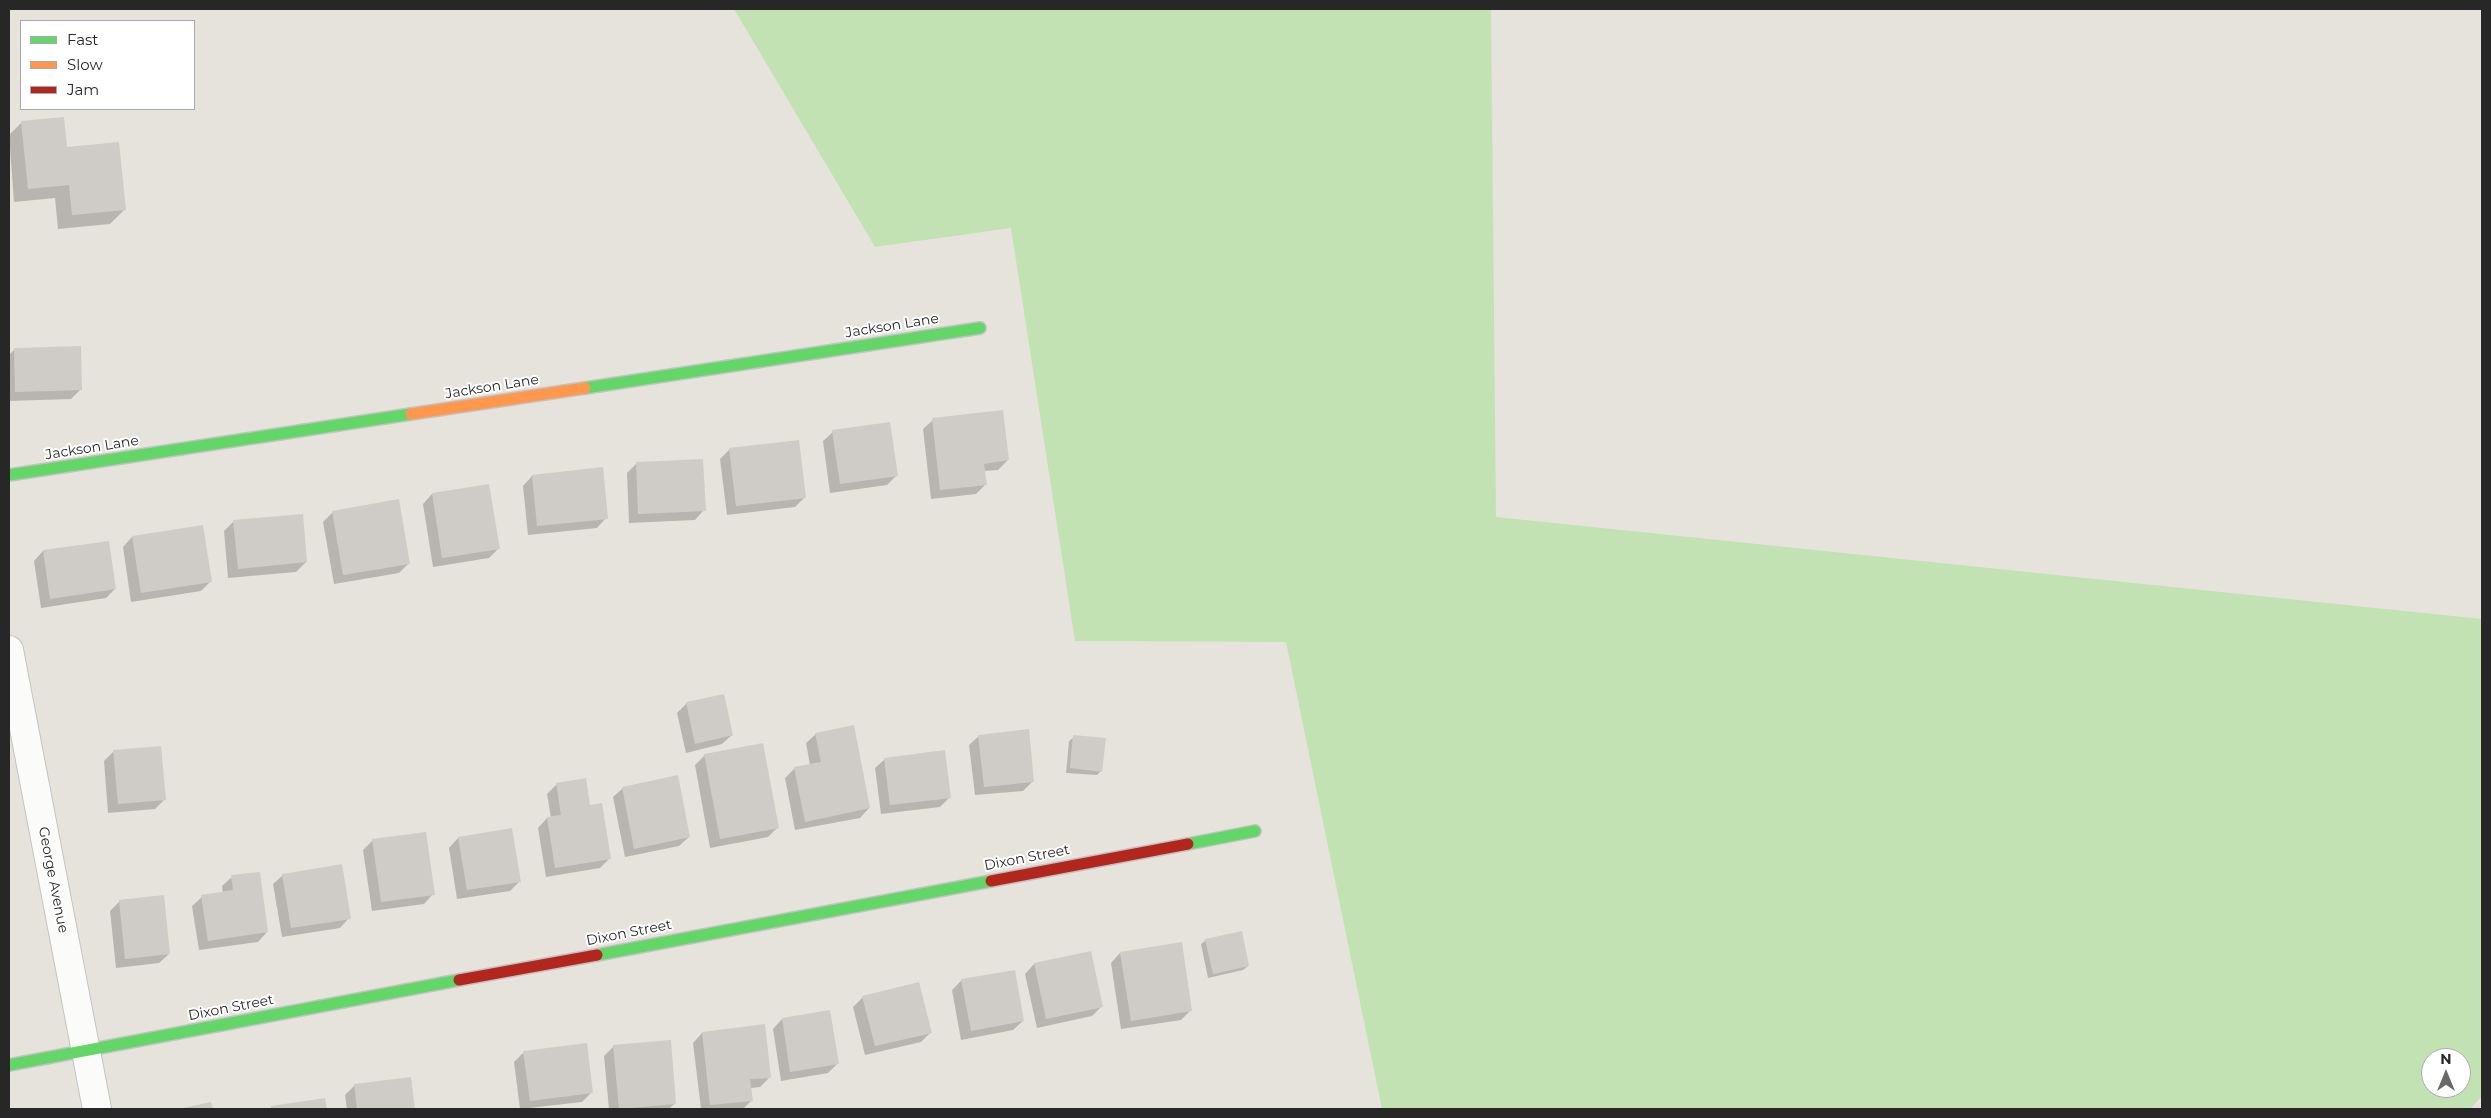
<!DOCTYPE html>
<html>
<head>
<meta charset="utf-8">
<style>
  body { margin:0 }
  #map { position:relative; width:2491px; height:1118px; overflow:hidden; background:#e6e3dc; font-family:Montserrat,sans-serif }
  canvas { display:block }
  .frame { position:absolute; inset:0; border:10px solid #272727; pointer-events:none }
  .legend { position:absolute; left:20px; top:20px; width:175px; height:90px; box-sizing:border-box; background:#fff; border:1px solid #a9a9a9; margin:0; padding:6px 9px; list-style:none; font-size:15px; color:#272727 }
  .legend li { display:flex; align-items:center; gap:10px; height:25px }
  .legend b { width:25px; border:1px solid #a9a9a9 }
  .north { position:absolute; left:2421px; top:1048px; width:50px; height:50px; box-sizing:border-box; background:#fff; border:1px solid #a9a9a9; border-radius:50%; rotate:0deg; font-size:14px; font-weight:700; line-height:20px; text-align:center; color:#272727 }
  .north::after { content:''; display:block; margin:auto; width:18px; height:22px; background:#6a6966; clip-path:polygon(50% 0,100% 100%,50% 72%,0 100%) }
</style>
</head>
<body>
<div id="map">
<canvas width="2491" height="1118"></canvas>
<div class="frame"></div>
<ul class="legend">
<li><b style="height:6px;background:#63d668"></b>Fast</li>
<li><b style="height:6px;background:#ff974d"></b>Slow</li>
<li><b style="height:6px;background:#b3261e"></b>Jam</li>
</ul>
<div class="north">N</div>
</div>
<script>
const context = document.querySelector('canvas').getContext('2d');
context.lineJoin = 'round';
function fill(path, color) {
  context.fillStyle = color;
  context.fill(path, 'evenodd');
}
function poly(rows) {
  const path = new Path2D();
  for (const r of rows) {
    path.moveTo(r[0], r[1]);
    for (let i = 2; i < r.length; i += 2) path.lineTo(r[i], r[i + 1]);
  }
  return path;
}
function stroke(path, color, width, dash) {
  context.strokeStyle = color;
  context.lineWidth = width;
  context.lineCap = dash ? 'butt' : 'round';
  context.setLineDash(dash || []);
  context.stroke(path);
}
function drawText(font, color, halo, rows, align = 'center') {
  context.font = font + ' Montserrat,sans-serif';
  context.lineWidth = 4;
  context.setLineDash([]);
  context.textBaseline = 'middle';
  context.strokeStyle = halo;
  context.fillStyle = color;
  for (const [text, x, y, turn = 0] of rows) {
    context.save();
    context.translate(x, y);
    context.rotate((+turn || 0) * Math.PI / 180);
    context.textAlign = isNaN(turn) ? turn : align;
    if (halo) context.strokeText(text, 0, 0);
    context.fillText(text, 0, 0);
    context.restore();
  }
}
const green = poly([
  [734,9,1491,9,1496,517,2482,619,2482,1096,2470,1109,1382,1109,1286,642,1075,641,1011,228,875,247],
  [2431,1058,2461,1058,2461,1088,2431,1088]
]);
const shadow = poly([
  [22,122,66,149,124,210,110,224,58,229,55,198,14,202,9,135],
  [15,349,81,389,71,399,9,401,9,355],
  [933,420,1008,460,998,470,984,471,986,484,976,494,931,499,923,429],
  [833,432,896,476,887,485,830,493,823,441],
  [730,449,804,498,795,507,727,515,720,459],
  [636,464,704,510,695,520,629,523,627,473],
  [532,476,606,518,597,528,528,535,523,486],
  [432,494,499,548,489,558,433,567,423,504],
  [333,512,409,563,399,573,334,584,323,522],
  [234,521,306,562,296,572,228,578,224,531],
  [132,537,211,581,201,591,131,602,123,547],
  [108,542,115,589,106,598,41,608,34,561,43,551],
  [687,703,732,735,722,744,686,753,677,713],
  [816,734,869,808,860,818,795,830,785,778,795,768,810,765,806,743],
  [979,736,1033,781,1023,791,975,795,969,745],
  [1074,737,1101,771,1097,775,1066,773,1069,741],
  [114,751,164,800,155,809,108,813,104,761],
  [705,755,778,827,768,837,710,848,695,765],
  [885,759,950,797,940,807,881,814,875,768],
  [557,784,589,806,609,859,600,868,546,877,538,828,547,818,551,818,547,794],
  [623,788,689,837,679,846,625,857,613,797],
  [458,838,520,881,510,891,457,899,449,848],
  [373,840,433,894,424,904,372,911,363,850],
  [283,875,349,918,340,928,282,937,273,884],
  [232,877,267,932,258,942,199,950,192,906,202,897,223,893,222,886],
  [120,901,169,954,159,963,116,968,110,911],
  [1206,940,1248,966,1243,970,1208,978,1201,944],
  [1120,953,1191,1010,1181,1020,1121,1029,1111,963],
  [1034,964,1102,1006,1092,1016,1037,1028,1025,974],
  [962,980,1023,1021,1013,1030,961,1040,952,990],
  [863,997,930,1033,921,1042,865,1055,853,1007],
  [782,1019,838,1063,828,1073,781,1081,773,1029],
  [702,1033,770,1077,760,1087,750,1088,752,1100,743,1109,701,1109,693,1043],
  [614,1046,675,1103,669,1109,609,1109,604,1056],
  [524,1052,592,1092,582,1102,520,1109,514,1062],
  [409,1078,413,1109,347,1109,345,1095,354,1086],
  [324,1099,326,1109,270,1109,272,1107]
]);
const building = poly([
  [64,117,67,147,119,142,126,210,72,215,69,185,28,189,21,121],
  [81,346,82,390,15,392,14,348],
  [1003,410,1009,460,984,464,987,485,940,490,932,418],
  [890,422,898,476,840,484,832,430],
  [799,440,806,498,736,506,729,448],
  [703,459,706,511,638,514,636,462],
  [603,467,608,519,537,526,532,475],
  [489,484,500,549,442,558,432,493],
  [399,499,410,564,343,575,332,511],
  [303,514,307,562,238,569,233,520],
  [203,525,212,582,141,593,132,536],
  [109,541,116,589,50,599,43,550],
  [724,694,733,735,695,744,686,702],
  [854,725,870,808,805,822,794,767,821,762,815,733],
  [1029,729,1034,782,984,787,978,735],
  [1073,735,1106,738,1102,772,1070,768],
  [763,743,779,828,720,839,704,754],
  [161,746,166,800,118,804,113,750],
  [945,750,951,798,890,805,884,758],
  [678,775,690,837,634,849,622,787],
  [586,778,590,805,602,803,611,859,555,868,547,817,561,815,556,783],
  [512,828,521,882,467,890,458,837],
  [426,832,435,895,381,902,372,839],
  [342,864,351,919,291,928,282,874],
  [260,872,268,932,208,941,201,895,233,890,231,875],
  [164,895,170,954,125,959,119,900],
  [1242,931,1249,966,1213,974,1205,939],
  [1182,942,1192,1011,1131,1021,1120,952],
  [1091,951,1103,1007,1046,1019,1034,963],
  [1015,970,1024,1021,971,1031,961,979],
  [919,982,932,1033,875,1046,862,996],
  [830,1010,839,1064,790,1072,782,1018],
  [765,1024,771,1078,750,1079,753,1101,710,1105,702,1032],
  [671,1040,676,1104,619,1109,613,1045],
  [587,1043,593,1093,530,1101,523,1051],
  [411,1077,415,1109,357,1109,354,1084],
  [325,1098,327,1109,272,1109,271,1106],
  [211,1102,213,1109,183,1109,183,1108]
]);
const street = poly([
  [9,650,97,1109]
]);
const fast = poly([
  [585,388,980,328],
  [9,475,411,414],
  [1188,844,1255,831],
  [597,955,991,881],
  [9,1065,459,980]
]);
const slow = poly([
  [411,414,585,388]
]);
const jam = poly([
  [991,881,1188,844],
  [459,980,597,955]
]);
const streetNames = [
  ["Jackson Lane",892,326,-9],
  ["Jackson Lane",492,387,-9],
  ["Jackson Lane",92,448,-9],
  ["Dixon Street",1027,858,-11],
  ["George Avenue",53,880,79],
  ["Dixon Street",629,933,-11],
  ["Dixon Street",231,1008,-11]
];
fill(green, '#c3e2b4');
fill(shadow, '#0003');
fill(building, '#cfccc7');
stroke(street, '#c3c2c2', 30);
stroke(fast, '#c3c2c2', 14);
stroke(slow, '#c3c2c2', 14);
stroke(jam, '#c3c2c2', 14);
stroke(street, '#fbfbfa', 28);
stroke(fast, '#63d668', 11);
stroke(slow, '#ff974d', 11);
stroke(jam, '#b3261e', 11);
drawText('14px', '#272727', '#fff', streetNames);
</script>
</body>
</html>
